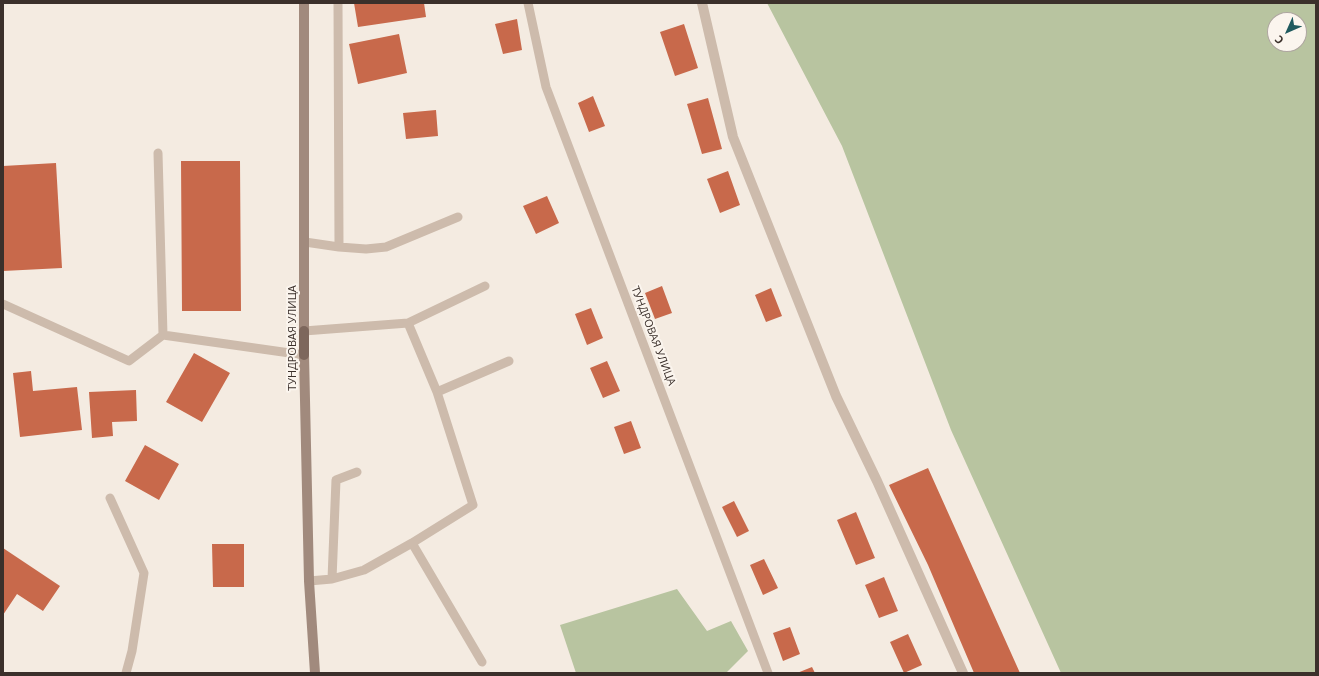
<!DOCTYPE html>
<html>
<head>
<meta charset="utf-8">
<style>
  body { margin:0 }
  #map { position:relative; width:1319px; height:676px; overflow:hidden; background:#f4ebe1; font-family:"Open Sans",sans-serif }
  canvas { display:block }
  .frame { position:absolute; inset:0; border:4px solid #3b302b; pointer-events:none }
  .north { position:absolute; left:1267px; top:12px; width:40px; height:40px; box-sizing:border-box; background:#fbf5ee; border:1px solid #aea6a0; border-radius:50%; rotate:225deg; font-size:11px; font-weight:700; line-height:16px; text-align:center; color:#3b302b }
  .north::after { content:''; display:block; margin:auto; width:14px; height:18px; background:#1f5a5e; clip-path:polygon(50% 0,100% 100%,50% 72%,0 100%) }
</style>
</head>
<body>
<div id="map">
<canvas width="1319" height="676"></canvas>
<div class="frame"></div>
<div class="north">С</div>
</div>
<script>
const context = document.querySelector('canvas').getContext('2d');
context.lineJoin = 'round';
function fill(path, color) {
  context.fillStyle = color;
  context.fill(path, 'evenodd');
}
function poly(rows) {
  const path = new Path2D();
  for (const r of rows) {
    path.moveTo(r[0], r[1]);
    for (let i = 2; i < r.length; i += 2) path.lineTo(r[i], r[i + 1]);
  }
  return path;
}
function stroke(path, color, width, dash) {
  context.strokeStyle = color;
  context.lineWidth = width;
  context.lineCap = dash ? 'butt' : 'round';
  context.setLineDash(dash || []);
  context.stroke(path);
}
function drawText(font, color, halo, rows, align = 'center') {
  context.font = font + ' "Open Sans",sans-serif';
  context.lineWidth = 4;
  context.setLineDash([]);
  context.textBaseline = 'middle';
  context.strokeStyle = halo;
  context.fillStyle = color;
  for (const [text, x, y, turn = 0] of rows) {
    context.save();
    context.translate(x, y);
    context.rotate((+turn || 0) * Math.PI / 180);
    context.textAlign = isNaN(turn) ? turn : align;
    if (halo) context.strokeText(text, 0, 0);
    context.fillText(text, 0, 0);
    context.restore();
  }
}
const green = poly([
  [767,3,1316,3,1316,673,1061,673,951,430,842,146],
  [1275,20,1299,20,1299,44,1275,44],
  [677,589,707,631,731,621,748,651,726,673,576,673,560,625]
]);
const building = poly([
  [354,3,424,3,426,17,358,27],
  [517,19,522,50,503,54,495,24],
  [684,24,698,68,675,76,660,32],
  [399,34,407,73,358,84,349,44],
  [593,96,605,126,589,132,578,103],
  [708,98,722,149,702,154,687,104],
  [436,110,438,136,406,139,403,113],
  [181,161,240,161,241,311,182,311],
  [56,163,62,268,3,271,3,166],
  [728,171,740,205,720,213,707,179],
  [547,196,559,223,536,234,523,206],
  [662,286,672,313,655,319,645,293],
  [771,288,782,316,766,322,755,295],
  [591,308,603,338,587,345,575,314],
  [194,353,230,373,202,422,166,402],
  [607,361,620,391,603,398,590,368],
  [31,371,33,391,77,387,82,430,20,437,13,373],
  [136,390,137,421,112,422,113,436,92,438,89,392],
  [631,421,641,448,624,454,614,427],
  [145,445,179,464,159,500,125,481],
  [928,468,1020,673,974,673,928,565,889,485],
  [734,501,749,531,737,537,722,507],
  [856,512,875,558,856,565,837,520],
  [212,544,244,544,244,587,213,587],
  [3,548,60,586,43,611,17,594,3,615],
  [764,559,778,588,763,595,750,565],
  [884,577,898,611,879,618,865,585],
  [790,627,800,654,783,661,773,633],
  [908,634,922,665,904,673,890,642],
  [812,667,815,673,797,673]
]);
const service = poly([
  [338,3,339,247],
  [528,3,546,87,768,673],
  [158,153,163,335],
  [305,242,339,247,366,249,386,247,458,217],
  [3,304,129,361,163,335,304,355],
  [408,323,485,286],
  [304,331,408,323,437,392,473,505,412,543,364,570,332,579,309,581],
  [437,392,509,361],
  [110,498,144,573,132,651,126,673],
  [412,543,482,662],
  [332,579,336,480,357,472]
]);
const minor = poly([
  [702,3,733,137,836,396,877,481,963,673]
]);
const secondary = poly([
  [304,331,304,3],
  [304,355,309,581,315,673]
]);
const primary = poly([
  [304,331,304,355]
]);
const streetNames = [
  ["ТУНДРОВАЯ УЛИЦА",653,336,69],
  ["ТУНДРОВАЯ УЛИЦА",293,338,-90]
];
fill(green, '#b8c4a0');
fill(building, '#c8694b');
stroke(service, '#cdbbac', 9);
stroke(minor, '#cdbbac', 10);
stroke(secondary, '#a18a7d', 10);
stroke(primary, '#7d675c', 10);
drawText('11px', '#3b302b', '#fbf5ee', streetNames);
</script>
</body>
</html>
